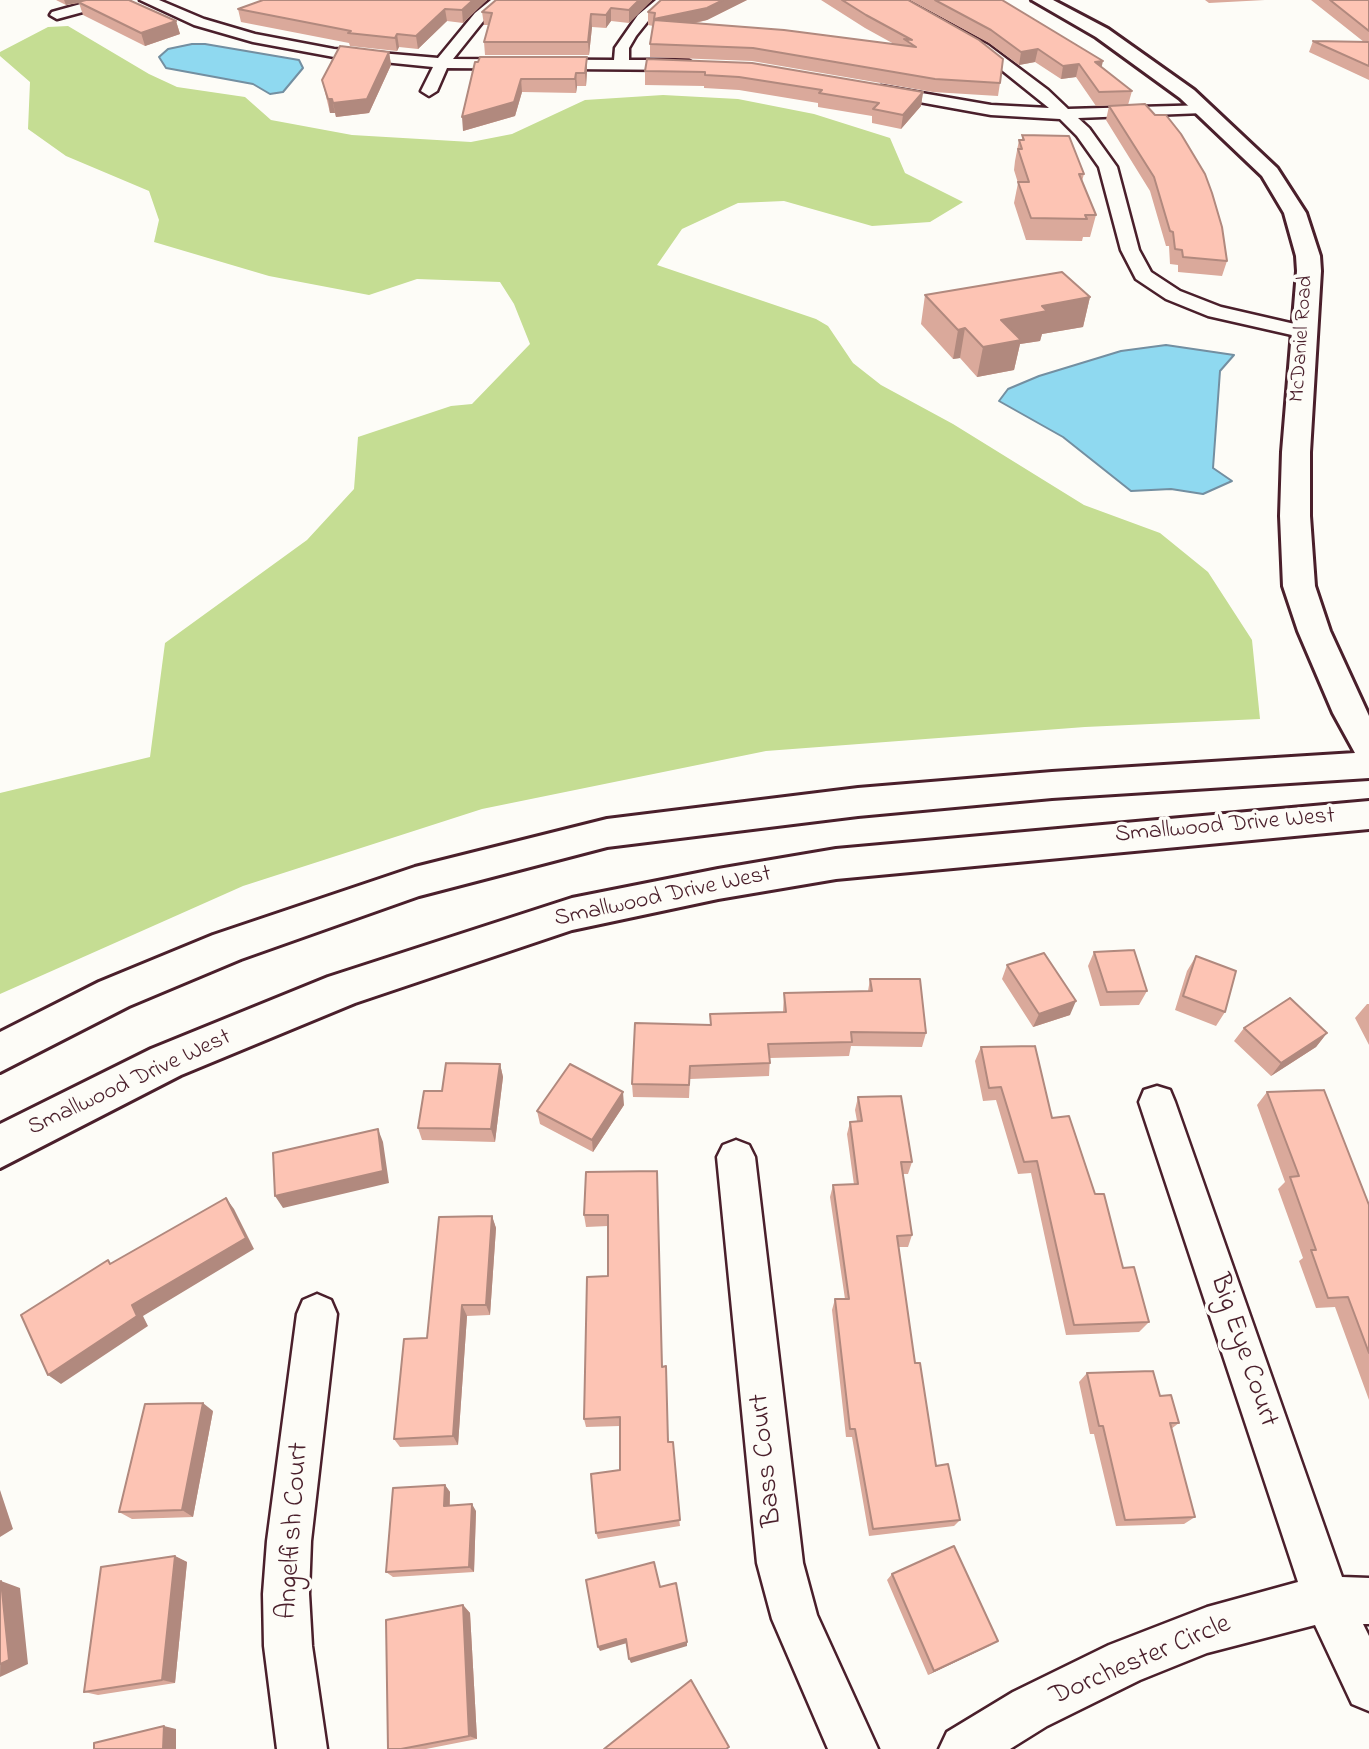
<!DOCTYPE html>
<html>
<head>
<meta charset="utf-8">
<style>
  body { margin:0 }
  canvas { display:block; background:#fdfcf7 }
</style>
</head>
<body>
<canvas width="1369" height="1749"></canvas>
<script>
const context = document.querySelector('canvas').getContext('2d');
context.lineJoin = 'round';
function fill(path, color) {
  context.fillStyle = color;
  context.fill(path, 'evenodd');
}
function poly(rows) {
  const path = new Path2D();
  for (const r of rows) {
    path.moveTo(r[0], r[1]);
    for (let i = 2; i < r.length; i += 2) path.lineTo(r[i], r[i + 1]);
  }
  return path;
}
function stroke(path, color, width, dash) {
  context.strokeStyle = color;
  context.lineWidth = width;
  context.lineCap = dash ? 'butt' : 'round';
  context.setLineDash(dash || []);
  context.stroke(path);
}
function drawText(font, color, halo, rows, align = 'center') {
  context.font = font + ' "Indie Flower",sans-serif';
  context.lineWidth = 7;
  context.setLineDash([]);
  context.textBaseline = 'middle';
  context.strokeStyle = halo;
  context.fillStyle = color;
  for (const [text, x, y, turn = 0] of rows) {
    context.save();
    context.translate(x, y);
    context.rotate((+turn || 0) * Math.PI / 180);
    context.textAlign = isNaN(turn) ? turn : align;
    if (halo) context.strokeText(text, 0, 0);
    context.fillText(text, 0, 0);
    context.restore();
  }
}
const green = poly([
  [68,26,149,74,177,87,245,97,271,120,352,135,471,142,512,134,585,100,663,95,738,99,814,114,890,138,905,173,963,202,930,222,872,226,784,201,738,203,682,229,657,265,816,319,828,326,853,363,881,385,953,424,1084,505,1160,533,1208,572,1252,640,1260,719,1085,727,766,751,482,809,243,886,0,994,0,793,150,757,165,643,307,540,354,489,358,437,451,406,472,404,530,344,514,304,500,282,417,279,369,295,269,276,154,242,159,220,149,191,66,156,28,129,30,82,0,56,0,52,48,27]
]);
const water = poly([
  [192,44,205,44,299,60,303,68,283,92,270,94,253,84,166,68,159,57,168,49,192,44],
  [1166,345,1234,355,1220,371,1213,468,1232,481,1203,494,1171,489,1131,491,1063,437,999,401,1008,389,1039,376,1121,351,1166,345]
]);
const street = poly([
  [95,0,118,0,116,3,57,19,50,15,52,12,95,0],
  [140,0,159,0,204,19,255,34,334,49,438,58,475,13,491,0,507,0,485,19,453,59,614,60,615,48,638,15,656,0,672,0,648,21,636,36,629,48,629,60,688,60,696,65,688,70,447,68,437,91,429,96,421,91,433,67,334,57,253,42,194,25,140,0],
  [888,0,905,0,988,45,1048,90,1068,109,1209,105,1211,108,1203,113,1078,118,1089,128,1117,167,1139,250,1151,272,1180,291,1221,307,1312,328,1315,332,1312,336,1305,338,1208,316,1166,299,1136,279,1121,250,1099,167,1077,136,1060,119,991,115,875,94,873,91,875,88,881,86,991,105,1049,108,978,51,888,0],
  [1157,1086,1170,1090,1175,1102,1342,1577,1369,1578,1369,1624,1363,1624,1369,1636,1369,1711,1352,1704,1315,1625,1207,1653,1140,1680,1047,1726,1010,1749,939,1749,947,1732,1013,1692,1109,1645,1207,1607,1298,1582,1139,1102,1144,1090,1157,1086],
  [736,1140,749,1145,755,1157,803,1563,817,1615,878,1749,828,1749,772,1619,757,1563,717,1157,723,1145,736,1140],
  [317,1294,331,1300,337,1314,311,1541,309,1594,312,1646,327,1749,277,1749,264,1646,263,1594,267,1541,297,1314,303,1300,317,1294]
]);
const secondary = poly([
  [1032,0,1053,0,1108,29,1194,90,1277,168,1306,213,1320,256,1321,271,1310,452,1310,516,1315,586,1330,631,1369,716,1369,778,1052,798,858,816,607,847,419,896,241,959,129,1006,0,1072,0,1032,99,982,213,935,415,867,607,819,858,788,1052,772,1355,753,1333,713,1298,631,1283,586,1280,516,1282,452,1297,271,1296,256,1284,213,1262,176,1180,98,1096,37,1032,0],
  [1369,801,1369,829,836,879,718,899,572,930,355,1003,181,1075,0,1168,0,1124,151,1049,328,977,572,898,718,869,836,849,1369,801]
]);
const wall = poly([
  [56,0,129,0,176,21,180,34,145,46,83,15,79,3,66,5],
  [263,0,487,0,463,23,447,21,418,49,399,47,397,51,350,46,349,43,241,22,238,9],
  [496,0,652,0,629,23,611,21,606,28,592,27,589,55,485,55,484,42,489,25,484,25,482,12],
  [661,0,747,0,707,20,696,23,894,44,865,28,821,0,908,0,1000,83,998,96,933,92,752,61,650,57,650,44,653,26,648,25,648,12],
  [910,0,1002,0,1102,67,1132,91,1128,105,1096,106,1076,77,1061,79,1035,62,1019,65,989,43],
  [1205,0,1265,0,1209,3],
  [1311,0,1369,0,1369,80,1309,52,1313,41,1364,42],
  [389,52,391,65,369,113,336,117,335,113,330,113,322,80],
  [647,59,923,92,921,106,901,129,872,123,872,116,818,107,818,103,739,90,704,88,704,86,645,85,645,71],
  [478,62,587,71,586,86,577,86,576,93,522,92,515,116,463,131],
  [1109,106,1227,261,1222,276,1178,272,1178,265,1170,264,1169,246,1166,246,1150,191,1106,120],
  [1022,135,1084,174,1082,181,1096,215,1090,237,1083,237,1082,241,1026,240,1014,203,1018,183,1014,170,1015,161,1019,140,1022,140],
  [925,295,1090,297,1083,327,1042,334,1040,341,1020,344,1014,370,977,377,960,358,953,359,921,324],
  [1094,952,1147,991,1139,1005,1100,1006,1088,966],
  [1196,956,1225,1012,1216,1026,1175,1010,1187,971],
  [1007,965,1070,1015,1033,1027,1002,979],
  [870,979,926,1033,922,1047,851,1046,849,1056,770,1058,769,1076,690,1079,689,1098,633,1097,632,1084,710,1025,710,1014,783,1012,784,993,868,991],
  [1367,1004,1369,1004,1369,1045,1355,1018],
  [1244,1028,1327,1033,1316,1047,1271,1076,1234,1041],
  [981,1047,1052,1118,1095,1194,1123,1268,1149,1322,1139,1332,1066,1335,1031,1173,1018,1174,996,1100,983,1101,975,1061],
  [500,1064,503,1077,495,1142,422,1140,418,1128],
  [1267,1092,1369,1205,1369,1400,1335,1307,1316,1308,1299,1261,1303,1258,1278,1189,1285,1182,1257,1105],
  [858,1097,912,1162,908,1174,902,1174,912,1235,908,1247,898,1247,915,1363,936,1466,960,1520,954,1526,869,1536,852,1437,846,1437,832,1310,835,1299,845,1299,830,1197,833,1185,854,1185,847,1134,850,1122,857,1121,855,1110],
  [624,1105,593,1152,540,1124,537,1111],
  [657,1171,662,1367,668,1442,680,1526,598,1539,596,1533,620,1470,620,1426,586,1427,584,1419,608,1276,608,1226,586,1227,584,1215],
  [492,1216,496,1228,490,1315,467,1316,458,1445,400,1447,394,1439,427,1338],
  [1087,1373,1160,1396,1179,1423,1171,1429,1195,1517,1184,1524,1116,1526,1094,1434,1090,1434,1079,1382],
  [213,1411,193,1517,132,1519,119,1512],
  [445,1485,450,1492,450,1506,476,1511,474,1572,393,1577,386,1572],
  [175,1556,187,1562,175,1683,98,1695,84,1692],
  [892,1574,991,1645,928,1675,887,1580],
  [463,1605,470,1613,477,1739,426,1749,388,1749]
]);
const shadedWall = poly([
  [64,0,90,0,66,5],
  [473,0,487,0,463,23,462,10],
  [639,0,652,0,629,23,629,10],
  [723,0,747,0,707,20,654,31,654,19],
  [611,8,611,21,606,28,606,15],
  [445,9,447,21,418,49,416,36],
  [591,14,592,27,589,55,588,42],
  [176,21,180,34,145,46,141,33],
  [397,34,399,47,397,51,395,38],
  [1038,49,1035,62,1019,65,1021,52],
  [389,52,391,65,369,113,336,117,333,103],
  [587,57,587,71,586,86,585,73],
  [1103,61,1100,74,1095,62],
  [1079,64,1076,77,1061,79,1063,66],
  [576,73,577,86,576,93,575,79],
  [521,79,522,92,515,116,463,131,462,117],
  [923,92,921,106,901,129,903,115],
  [328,99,332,99,335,113,330,113],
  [1090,297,1083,327,1042,334,1040,341,1020,344,1014,370,977,377,983,347,1001,320,1042,306],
  [965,328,960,358,953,359,958,330],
  [1076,1001,1070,1015,1033,1027,1039,1014],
  [1327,1033,1316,1047,1271,1076,1281,1063],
  [500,1064,503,1077,495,1142,491,1129],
  [623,1092,624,1105,593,1152,592,1140],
  [378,1129,383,1142,389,1183,283,1208,275,1196],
  [226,1198,234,1209,254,1249,143,1316,148,1326,61,1384,48,1375],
  [492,1216,496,1228,490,1315,486,1305],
  [462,1305,467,1316,458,1445,453,1436],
  [203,1403,213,1411,193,1517,182,1510],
  [445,1485,450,1492,449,1513,444,1506],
  [0,1490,13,1529,0,1537],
  [472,1504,476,1511,474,1572,469,1567],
  [175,1556,187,1562,175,1683,162,1680],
  [1,1581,20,1588,28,1664,0,1677],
  [463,1605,470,1613,477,1739,469,1736],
  [626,1639,627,1643,600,1651,598,1647],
  [998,1641,991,1645,928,1675,934,1671],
  [687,1642,687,1646,631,1663,629,1659],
  [164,1726,176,1729,176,1749,163,1749]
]);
const building = poly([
  [86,0,129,0,176,21,141,33,78,2,86,0],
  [263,0,473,0,462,10,445,9,416,36,397,34,395,38,348,33,351,31,238,9,263,0],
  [496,0,639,0,629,10,611,8,606,15,591,14,588,42,484,42,492,13,482,12,496,0],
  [661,0,723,0,707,8,654,19,655,13,648,12,661,0],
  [842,0,908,0,979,40,1003,59,1000,83,935,79,753,48,650,44,654,20,784,30,916,47,904,39,912,40,866,15,842,0],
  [935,0,1002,0,1103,61,1095,62,1132,91,1099,92,1079,64,1063,66,1038,49,1021,52,991,30,935,0],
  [1330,0,1369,0,1369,31,1330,0],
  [1313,41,1369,42,1369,66,1313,41],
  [340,46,389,52,367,99,333,103,332,99,328,99,322,80,340,46],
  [480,57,587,57,585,73,576,73,575,79,521,79,514,102,462,117,475,62,478,62,480,57],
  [647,59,752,63,923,92,903,115,873,109,879,103,819,93,822,90,739,77,705,75,705,72,645,71,647,59],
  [1145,104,1155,115,1166,115,1181,134,1205,174,1212,193,1222,227,1227,261,1183,257,1182,250,1175,249,1173,232,1170,231,1154,177,1109,106,1145,104],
  [1022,135,1069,136,1084,174,1079,174,1096,215,1085,215,1087,219,1031,218,1018,182,1029,182,1018,149,1022,149,1019,140,1024,140,1022,135],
  [1062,272,1090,297,1042,306,1047,311,1001,320,1021,340,983,347,965,328,958,330,925,295,1062,272],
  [1134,950,1147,991,1107,992,1094,952,1134,950],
  [1044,953,1076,1001,1039,1014,1007,965,1044,953],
  [1196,956,1236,971,1225,1012,1183,996,1196,956],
  [870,979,920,979,926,1033,851,1032,852,1042,768,1044,770,1063,690,1066,689,1085,632,1084,635,1023,711,1025,710,1014,786,1012,784,993,872,991,870,979],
  [1290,998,1327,1033,1281,1063,1244,1028,1290,998],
  [1035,1046,1052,1118,1069,1116,1095,1194,1104,1194,1123,1268,1134,1267,1149,1322,1074,1325,1037,1161,1024,1162,1001,1087,989,1088,981,1047,1035,1046],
  [446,1063,500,1064,491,1129,418,1128,424,1091,442,1091,446,1063],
  [570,1064,623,1092,592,1140,537,1111,570,1064],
  [1324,1090,1369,1205,1369,1353,1348,1297,1328,1298,1311,1250,1316,1250,1290,1177,1299,1176,1267,1092,1324,1090],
  [901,1096,912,1162,901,1162,912,1235,897,1236,915,1363,920,1363,936,1466,948,1464,960,1520,873,1529,855,1429,850,1429,835,1299,849,1299,833,1185,858,1184,850,1122,862,1121,858,1097,901,1096],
  [378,1129,383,1171,275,1196,273,1153,378,1129],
  [657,1171,662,1367,666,1366,668,1442,673,1442,680,1520,596,1533,591,1474,620,1470,620,1417,584,1419,587,1277,608,1276,608,1215,584,1215,586,1172,657,1171],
  [226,1198,246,1238,132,1305,137,1316,48,1375,21,1315,108,1260,110,1264,226,1198],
  [492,1216,486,1305,462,1305,453,1436,394,1439,404,1339,427,1338,439,1217,492,1216],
  [1153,1371,1160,1396,1171,1395,1179,1423,1170,1423,1195,1517,1125,1520,1103,1426,1099,1426,1087,1373,1153,1371],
  [203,1403,182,1510,119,1512,145,1404,203,1403],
  [445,1485,444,1506,472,1504,469,1567,386,1572,393,1488,445,1485],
  [954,1546,998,1641,934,1671,892,1574,954,1546],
  [175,1556,162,1680,84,1692,101,1567,175,1556],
  [654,1562,660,1587,676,1583,687,1642,629,1659,626,1639,598,1647,586,1580,654,1562],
  [1,1581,9,1660,0,1664,0,1582,1,1581],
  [463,1605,469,1736,401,1749,388,1749,386,1620,463,1605],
  [691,1680,729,1747,726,1749,604,1749,691,1680],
  [164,1726,163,1749,94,1749,94,1743,164,1726]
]);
const farStreetnames = [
  ["McDaniel Road",1303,339,-86]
];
const streetNames = [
  ["Smallwood Drive West",1225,827,-5],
  ["Smallwood Drive West",663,898,-12],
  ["Smallwood Drive West",130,1084,-25]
];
const nearStreetnames = [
  ["Big Eye Court",1242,1351,71],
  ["Bass Court",768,1460,-96],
  ["Angelfish Court",295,1531,-86],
  ["Dorchester Circle",1141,1662,-23]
];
fill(green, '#c5dd93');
fill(water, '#8fd9f0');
stroke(water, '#738fa1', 2);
stroke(street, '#4a1f2b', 5);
stroke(secondary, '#4a1f2b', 6);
fill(street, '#fdfcf7');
fill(secondary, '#fdfcf7');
fill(wall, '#daa99b');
fill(shadedWall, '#b1897e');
fill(building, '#fdc4b4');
stroke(building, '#b1897e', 2);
drawText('21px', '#4a1f2b', '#fdfcf7', farStreetnames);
drawText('24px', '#4a1f2b', '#fdfcf7', streetNames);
drawText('28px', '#4a1f2b', '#fdfcf7', nearStreetnames);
</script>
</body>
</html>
